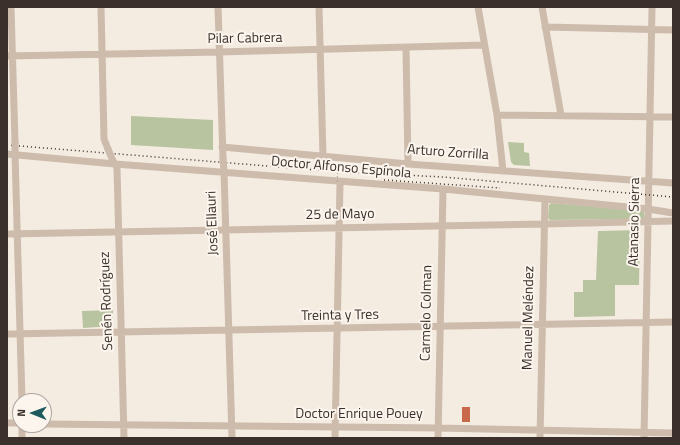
<!DOCTYPE html>
<html>
<head>
<meta charset="utf-8">
<style>
  body { margin:0 }
  #map { position:relative; width:680px; height:445px; overflow:hidden; background:#f4ebe1; font-family:"Titillium Web",sans-serif }
  canvas { display:block }
  .frame { position:absolute; inset:0; border:8px solid #3b302b; pointer-events:none }
  .north { position:absolute; left:12px; top:393px; width:40px; height:40px; box-sizing:border-box; background:#fbf5ee; border:1px solid #aea6a0; border-radius:50%; rotate:271deg; font-size:11px; font-weight:700; line-height:16px; text-align:center; color:#3b302b }
  .north::after { content:''; display:block; margin:auto; width:14px; height:18px; background:#1f5a5e; clip-path:polygon(50% 0,100% 100%,50% 72%,0 100%) }
</style>
</head>
<body>
<div id="map">
<canvas width="680" height="445"></canvas>
<div class="frame"></div>
<div class="north">N</div>
</div>
<script>
const context = document.querySelector('canvas').getContext('2d');
context.lineJoin = 'round';
function fill(path, color) {
  context.fillStyle = color;
  context.fill(path, 'evenodd');
}
function poly(rows) {
  const path = new Path2D();
  for (const r of rows) {
    path.moveTo(r[0], r[1]);
    for (let i = 2; i < r.length; i += 2) path.lineTo(r[i], r[i + 1]);
  }
  return path;
}
function stroke(path, color, width, dash) {
  context.strokeStyle = color;
  context.lineWidth = width;
  context.lineCap = dash ? 'butt' : 'round';
  context.setLineDash(dash || []);
  context.stroke(path);
}
function drawText(font, color, halo, rows, align = 'center') {
  context.font = font + ' "Titillium Web",sans-serif';
  context.lineWidth = 4;
  context.setLineDash([]);
  context.textBaseline = 'middle';
  context.strokeStyle = halo;
  context.fillStyle = color;
  for (const [text, x, y, turn = 0] of rows) {
    context.save();
    context.translate(x, y);
    context.rotate((+turn || 0) * Math.PI / 180);
    context.textAlign = isNaN(turn) ? turn : align;
    if (halo) context.strokeText(text, 0, 0);
    context.fillText(text, 0, 0);
    context.restore();
  }
}
const green = poly([
  [131,116,213,120,213,150,131,145],
  [508,142,524,143,524,152,529,153,530,166,514,165,511,162],
  [551,203,643,211,644,212,645,218,643,219,550,220,548,218,549,205],
  [640,230,639,285,615,285,615,316,574,317,574,292,583,292,583,280,596,280,598,231],
  [113,310,113,326,83,328,82,311]
]);
const building = poly([
  [462,407,470,407,470,422,462,422]
]);
const minor = poly([
  [11,7,15,142],
  [101,7,104,139,108,149],
  [218,7,223,158],
  [319,7,323,156],
  [478,7,497,115,503,171],
  [542,7,561,115],
  [545,27,673,30],
  [406,48,408,164],
  [7,56,219,52,484,45],
  [497,115,673,117],
  [222,147,408,164,673,183],
  [7,154,115,164,443,189,648,209,673,213],
  [15,154,22,401],
  [113,161,117,168,124,438],
  [224,171,232,438],
  [7,234,544,224,673,221],
  [7,334,673,322],
  [7,423,20,423],
  [44,424,438,428,673,433],
  [22,425,22,438],
  [335,438,340,182],
  [438,438,443,189],
  [540,438,545,199],
  [644,438,652,7]
]);
const rail = poly([
  [7,145,342,172,443,177,673,197],
  [384,180,500,188]
]);
const pathBridge = poly([
  [337,182,338,164]
]);
const minorBridge = poly([
  [15,142,15,154],
  [108,149,113,161],
  [223,158,224,171]
]);
const streetNames = [
  ["Pilar Cabrera",245,39,-1],
  ["Arturo Zorrilla",448,153,4],
  ["Doctor Alfonso Espínola",341,168,5],
  ["25 de Mayo",340,215,-1],
  ["Atanasio Sierra",635,222,-89],
  ["José Ellauri",213,223,-92],
  ["Senén Rodríguez",107,301,-92],
  ["Carmelo Colman",427,313,-89],
  ["Treinta y Tres",340,316,-1],
  ["Manuel Meléndez",529,318,-89],
  ["Doctor Enrique Pouey",359,415]
];
fill(green, '#b8c4a0');
fill(building, '#c8694b');
stroke(minor, '#cdbbac', 7);
stroke(rail, '#3b302b', 1.5, [1, 3]);
stroke(pathBridge, '#b9a596', 1, [2, 2]);
stroke(minorBridge, '#cdbbac', 7);
drawText('14px', '#3b302b', '#fbf5ee', streetNames);
</script>
</body>
</html>
